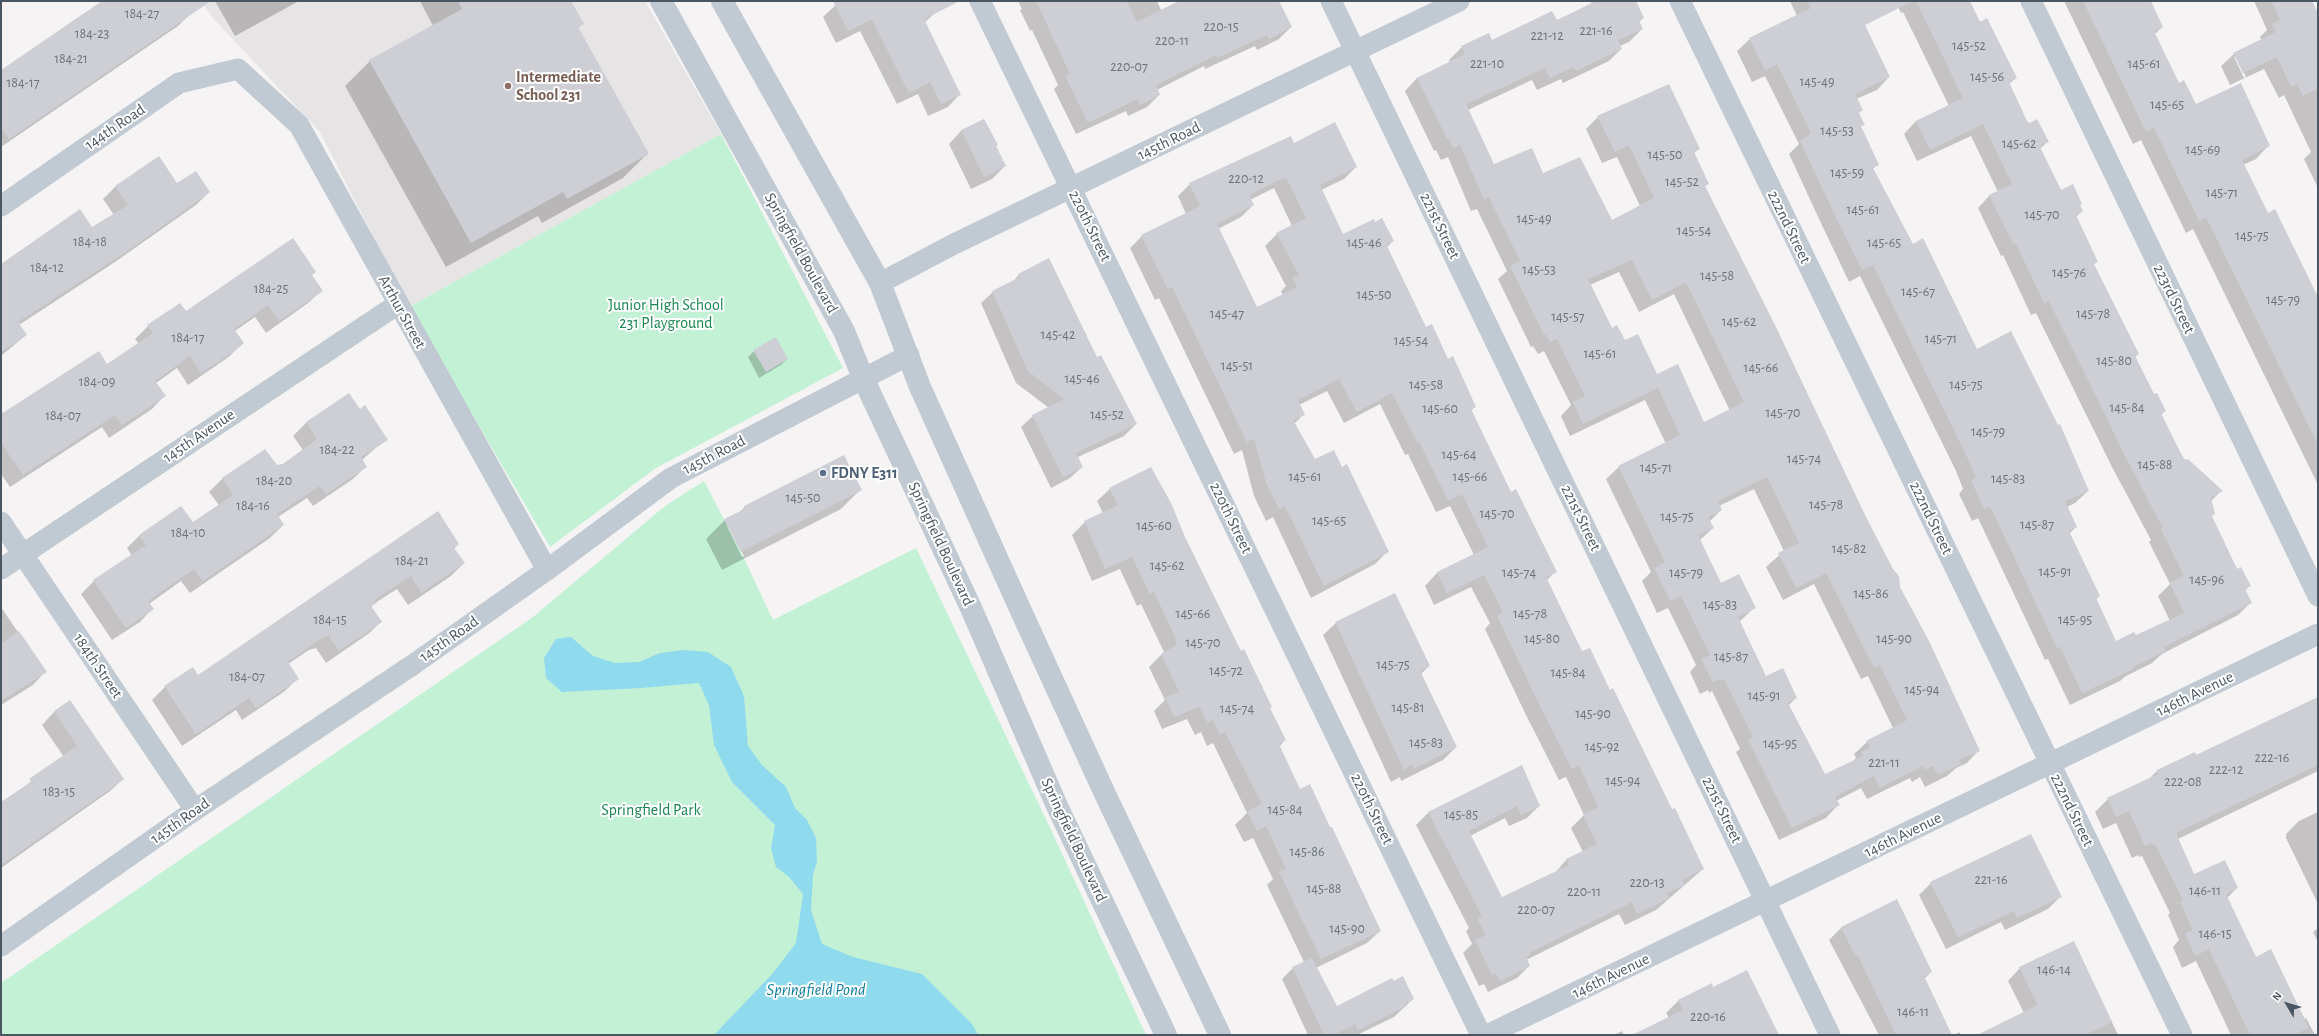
<!DOCTYPE html>
<html>
<head>
<meta charset="utf-8">
<style>
  body { margin:0 }
  #map { position:relative; width:2319px; height:1036px; overflow:hidden; background:#f5f3f3; font-family:"Alegreya Sans",sans-serif }
  canvas { display:block }
  .frame { position:absolute; inset:0; border:2px solid #4a5661; pointer-events:none }
  .north { position:absolute; left:2267px; top:984px; width:40px; height:40px; -webkit-text-stroke:3px #fff; paint-order:stroke; rotate:308deg; font-size:11px; font-weight:700; line-height:16px; text-align:center; color:#4a5661 }
  .north::after { content:''; display:block; margin:auto; width:14px; height:18px; background:#4a5661; clip-path:polygon(50% 0,100% 100%,50% 72%,0 100%) }
</style>
</head>
<body>
<div id="map">
<canvas width="2319" height="1036"></canvas>
<div class="frame"></div>
<div class="north">N</div>
</div>
<script>
const context = document.querySelector('canvas').getContext('2d');
context.lineJoin = 'round';
function fill(path, color) {
  context.fillStyle = color;
  context.fill(path, 'evenodd');
}
function poly(rows) {
  const path = new Path2D();
  for (const r of rows) {
    path.moveTo(r[0], r[1]);
    for (let i = 2; i < r.length; i += 2) path.lineTo(r[i], r[i + 1]);
  }
  return path;
}
function stroke(path, color, width, dash) {
  context.strokeStyle = color;
  context.lineWidth = width;
  context.lineCap = dash ? 'butt' : 'round';
  context.setLineDash(dash || []);
  context.stroke(path);
}
function drawText(font, color, halo, rows, align = 'center') {
  context.font = font + ' "Alegreya Sans",sans-serif';
  context.lineWidth = 4;
  context.setLineDash([]);
  context.textBaseline = 'middle';
  context.strokeStyle = halo;
  context.fillStyle = color;
  for (const [text, x, y, turn = 0] of rows) {
    context.save();
    context.translate(x, y);
    context.rotate((+turn || 0) * Math.PI / 180);
    context.textAlign = isNaN(turn) ? turn : align;
    if (halo) context.strokeText(text, 0, 0);
    context.fillText(text, 0, 0);
    context.restore();
  }
}
const education = poly([
  [201,1,645,1,721,134,409,307,320,132,211,16]
]);
const green = poly([
  [721,134,843,368,656,468,550,547,409,307],
  [704,481,741,552,773,620,916,548,1053,834,1146,1035,1,1035,1,983,533,617,665,506]
]);
const water = poly([
  [571,637,593,656,615,663,639,662,660,653,683,650,708,652,731,667,744,696,748,746,762,765,786,787,795,808,807,820,816,838,817,861,813,875,811,910,822,944,853,957,922,974,972,1024,978,1035,714,1035,773,973,796,943,803,894,789,877,776,867,771,848,775,825,732,782,714,745,709,705,699,683,641,688,562,692,546,678,544,658,556,639]
]);
const shadow = poly([
  [105,1,183,1,191,13,178,26,1,147,1,72],
  [215,1,299,1,235,36],
  [420,1,570,1,582,24,578,28,647,154,623,178,542,223,538,216,446,267,345,86,370,61,433,26],
  [840,1,929,1,935,13,925,22,960,94,948,107,928,116,918,94,897,104,860,31,836,43,823,17],
  [1018,1,1157,1,1161,10,1180,1,1278,1,1291,27,1279,39,1257,50,1255,46,1205,69,1204,66,1157,90,1159,95,1147,107,1128,116,1126,111,1076,134,1054,89,1058,85,1032,30,1030,31,1020,10,1022,9],
  [1591,1,1635,1,1643,18,1639,22,1642,29,1629,42,1620,46,1621,49,1609,61,1563,83,1561,79,1537,90,1532,80,1468,110,1493,166,1542,175,1611,221,1640,206,1617,157,1602,163,1586,129,1598,117,1699,149,1693,154,1708,183,1704,187,1979,750,1967,763,1956,768,1947,776,1925,787,1920,777,1912,782,1910,778,1867,799,1861,788,1836,801,1838,805,1826,818,1779,840,1736,752,1740,749,1712,691,1709,693,1708,690,1700,694,1690,672,1696,665,1668,608,1657,613,1642,581,1651,572,1606,479,1619,467,1666,444,1645,400,1570,436,1561,416,1571,405,1544,351,1538,354,1533,346,1531,347,1498,279,1507,271,1477,209,1471,211,1448,157,1441,160,1436,150,1434,151,1405,91,1417,78,1450,62,1449,60,1462,47,1492,42,1556,21,1592,4],
  [1619,272,1639,312,1674,294,1730,411,1704,423,1612,329,1590,285],
  [1754,489,1784,551,1766,567,1783,600,1814,584,1861,679,1868,676,1893,728,1867,742,1854,754,1856,758,1852,762,1824,775,1788,706,1796,698,1766,677,1739,622,1754,608,1720,585,1700,540,1713,528,1710,521,1721,510,1719,506],
  [1790,1,1846,1,1889,77,1877,90,1856,99,1858,114,1863,124,1860,127,1877,165,1872,170,1913,245,1976,350,2088,491,2075,503,2067,507,2076,527,2069,534,2099,596,2096,599,2115,642,2135,637,2170,621,2158,596,2170,584,2149,542,2151,540,2112,467,2036,313,2031,315,2003,255,2001,256,1978,208,1990,195,1998,192,1971,136,1917,161,1904,134,1916,121,1949,106,1903,12,1901,13,1895,1,1969,1,1980,23,2016,78,2009,84,2026,121,2047,142,2040,149,2060,191,2079,205,2082,211,2076,217,2097,261,2093,265,2138,354,2135,357,2154,395,2165,411,2161,415,2185,462,2221,491,2211,501,2214,514,2211,517,2237,570,2249,586,2245,591,2250,603,2238,615,2162,654,2152,663,2126,676,2120,681,2070,705,2048,659,2045,660,1978,518,1972,521,1959,494,1963,489,1956,471,1860,276,1849,282,1820,221,1789,154,1799,144,1765,76,1752,82,1737,51,1750,39,1797,16],
  [2064,1,2149,1,2162,27,2154,35,2178,84,2195,105,2268,146,2256,159,2243,165,2267,214,2318,299,2318,485,2193,229,2186,233,2141,140,2133,144],
  [2254,1,2311,1,2318,15,2318,188,2304,159,2311,152,2284,95,2279,98,2264,69,2230,85,2221,66,2234,54,2262,40,2260,37,2267,30],
  [2234,57,2236,57,2246,77,2244,78],
  [984,120,1005,166,992,179,971,189,949,144,961,131],
  [1294,144,1356,167,1344,179,1321,190,1343,236,1393,241,1387,247,1426,328,1448,360,1475,406,1471,411,1510,493,1555,572,1547,580,1582,653,1609,691,1703,869,1656,910,1625,925,1619,914,1526,960,1529,966,1517,978,1488,992,1484,984,1479,986,1463,953,1472,944,1466,931,1469,928,1416,825,1428,813,1521,767,1539,806,1527,818,1509,826,1505,818,1470,836,1502,899,1555,873,1567,859,1583,852,1571,828,1584,815,1566,777,1559,780,1525,713,1485,629,1490,623,1471,587,1434,605,1425,586,1437,573,1474,555,1450,506,1436,512,1408,454,1405,455,1380,404,1344,423,1327,391,1299,405,1304,414,1294,424,1314,461,1387,552,1375,564,1311,598,1273,517,1266,521,1254,496,1242,450,1234,454,1159,298,1155,300,1130,248,1142,236,1186,214,1178,196,1190,184],
  [1274,188,1292,226,1277,234,1265,246,1286,286,1281,291,1283,295,1256,308,1218,229,1241,217,1253,205,1250,200],
  [177,184,209,192,196,205,115,262,19,325,26,335,1,356,1,284,114,215,103,199,116,186],
  [311,275,321,291,308,303,266,333,255,317,235,331,242,343,230,356,188,385,177,368,156,383,164,396,152,409,109,438,102,427,10,487,1,474,1,415,107,365,139,344,135,339,148,326,186,312],
  [1019,275,1096,358,1136,424,1124,436,1078,457,1082,467,1070,478,1051,488,1021,427,1033,416,1049,408,1016,383,981,303,993,292,1011,283],
  [754,351,787,359,781,365,759,378,748,357],
  [349,395,359,410,386,439,362,460,366,466,353,479,313,506,307,498,278,517,283,525,270,538,190,593,181,581,149,604,152,609,140,622,112,640,81,594,94,581,132,556,127,548,140,535,192,523,219,505,209,492,222,479,265,450,277,467,283,464,303,450,293,436,306,423],
  [1110,489,1184,538,1285,740,1279,747,1299,790,1380,931,1367,943,1316,968,1336,1007,1413,999,1394,1017,1357,1035,1308,1035,1282,979,1293,968,1304,962,1267,885,1273,879,1253,838,1244,842,1235,825,1247,813,1213,743,1207,746,1201,732,1195,735,1187,719,1162,729,1154,711,1165,700,1149,667,1164,652,1141,604,1137,606,1120,569,1092,581,1072,535,1085,522,1103,513,1097,501],
  [860,490,841,509,722,570,706,539,725,520,739,513,745,507],
  [728,525,744,556,742,557,727,526],
  [458,544,454,549,464,563,451,576,408,605,397,589,375,603,371,607,381,622,368,634,326,663,316,648,309,650,288,664,298,678,285,691,242,720,236,710,182,746,152,700,165,687,198,676],
  [1,607,45,672,33,685,1,705],
  [1336,623,1429,666,1421,674,1456,747,1443,760,1401,781,1400,777,1391,782,1323,635],
  [70,701,123,779,110,791,1,868,1,804,64,757,42,725,54,712],
  [2318,708,2318,771,2178,839,2194,875,2237,888,2227,898,2256,958,2304,1019,2306,1018,2315,1035,2231,1035,2196,961,2182,968,2173,947,2179,940,2168,915,2170,913,2142,856,2139,857,2138,855,2132,858,2116,823,2103,829,2095,812,2108,799,2149,779,2157,771,2194,753,2196,757],
  [2318,812,2318,904,2286,838,2286,834,2299,821],
  [1931,883,2060,897,2048,909,2005,930,2001,922,1946,949,1919,895],
  [1842,927,1931,972,1924,979,1951,1035,1879,1035,1829,940],
  [2318,928,2318,942,2313,932],
  [2074,942,2118,1035,1991,1035,2024,1013,2008,981,2020,968],
  [1713,988,1776,1035,1634,1035,1669,1018,1666,1013,1679,1000],
  [1622,1031,1624,1035,1614,1035],
  [1959,1032,1961,1035,1954,1035]
]);
const building = poly([
  [102,1,211,1,9,139,1,127,1,70],
  [458,1,571,1,584,24,578,27,649,154,567,199,563,192,471,243,369,60,462,9],
  [833,1,960,1,924,19,961,95,941,104,930,82,909,93,872,19,848,31],
  [1036,1,1127,1,1137,22,1179,1,1279,1,1292,27,1269,39,1267,35,1217,58,1216,55,1156,85,1160,95,1140,105,1138,99,1088,123,1065,76,1070,74],
  [1596,1,1636,1,1644,18,1639,21,1643,29,1618,40,1622,49,1576,71,1574,67,1550,78,1545,68,1466,104,1494,164,1532,148,1543,173,1580,157,1612,220,1654,198,1629,145,1615,152,1597,116,1669,84,1700,149,1694,152,1709,184,1705,186,1775,325,1866,517,1893,569,1899,576,1900,587,1929,641,1980,751,1959,760,1961,764,1938,775,1933,766,1924,770,1923,766,1880,788,1874,776,1835,797,1840,805,1792,828,1748,739,1753,737,1724,679,1721,681,1720,679,1713,682,1701,659,1710,655,1681,596,1670,601,1654,568,1665,562,1618,466,1680,435,1658,388,1583,424,1573,402,1585,396,1557,339,1550,342,1546,334,1544,335,1510,266,1520,261,1489,197,1484,199,1460,145,1453,148,1448,138,1447,139,1417,78,1465,54,1461,46,1489,33,1492,40,1552,11,1557,20],
  [1632,260,1652,300,1686,282,1744,402,1704,422,1678,364,1657,374,1638,334,1625,340,1617,325,1612,328,1588,279],
  [1767,477,1799,543,1778,553,1796,588,1826,573,1874,668,1880,665,1907,720,1866,741,1870,748,1861,752,1863,756,1825,774,1788,703,1797,698,1783,668,1766,676,1738,617,1756,608,1739,574,1721,583,1698,535,1714,528,1709,519,1710,516,1722,510,1718,501],
  [1808,1,1913,1,1865,25,1890,77,1855,94,1863,110,1859,113,1865,125,1861,126,1879,165,1873,168,1913,244,1923,238,1977,349,2011,331,2058,425,2060,424,2089,491,2065,501,2077,527,2069,531,2100,596,2096,598,2116,641,2134,632,2136,635,2184,613,2170,583,2184,576,2161,529,2163,528,2124,454,2081,365,2049,301,2044,303,2016,244,2014,245,1989,195,2012,184,1983,124,1930,150,1916,121,1963,98,1916,1,1970,1,1980,22,1987,18,2017,78,2009,82,2027,121,2030,123,2037,119,2049,142,2041,145,2041,149,2061,190,2073,184,2082,204,2080,205,2083,211,2076,215,2098,262,2094,264,2139,354,2135,356,2154,394,2157,393,2166,411,2161,413,2180,452,2185,460,2188,459,2223,491,2211,497,2215,514,2212,516,2237,569,2241,567,2251,586,2245,589,2252,603,2164,647,2166,651,2133,667,2134,669,2082,693,2060,647,2057,648,1990,506,1984,509,1971,480,1976,478,1968,459,1873,265,1862,270,1832,209,1800,141,1811,133,1777,64,1765,70,1749,38,1811,8],
  [2083,1,2151,1,2163,27,2154,31,2179,83,2184,80,2196,104,2241,83,2270,146,2242,160,2268,213,2275,209,2318,297,2318,445,2206,217,2199,221,2154,128,2146,132],
  [2272,1,2312,1,2318,13,2318,88,2303,96,2297,84,2291,87,2277,57,2243,73,2233,53,2276,32,2272,24,2280,20],
  [984,119,998,145,996,146,1006,166,984,177,961,130],
  [1335,122,1357,167,1320,185,1343,234,1374,219,1375,222,1382,218,1394,241,1386,244,1426,327,1432,324,1448,359,1453,356,1476,407,1471,409,1511,492,1516,489,1557,572,1546,577,1582,651,1590,648,1610,690,1613,688,1672,809,1675,808,1704,869,1682,880,1685,885,1667,893,1670,898,1637,914,1632,902,1529,953,1530,955,1526,957,1530,966,1500,981,1496,973,1492,975,1475,940,1486,935,1477,918,1482,916,1428,812,1522,765,1540,806,1521,815,1517,806,1469,831,1502,897,1569,865,1566,859,1597,844,1583,815,1598,807,1579,765,1572,769,1537,700,1497,616,1503,612,1484,575,1447,593,1437,572,1488,547,1462,494,1448,501,1420,443,1418,444,1392,393,1357,412,1339,379,1298,400,1305,415,1293,420,1315,459,1334,450,1342,467,1347,464,1389,552,1324,586,1285,506,1279,509,1266,483,1254,439,1247,442,1172,287,1168,289,1141,235,1200,206,1189,183,1291,136,1294,143],
  [1286,177,1306,218,1276,233,1299,275,1292,278,1297,287,1257,307,1217,224,1254,205,1249,195],
  [159,156,177,183,196,171,210,192,129,250,18,322,27,335,1,352,1,264,80,209,92,227,128,205,115,186],
  [293,238,316,272,312,275,323,291,279,321,268,305,234,329,244,343,235,351,201,373,190,356,155,381,166,396,122,425,115,415,23,475,1,443,1,414,99,351,107,364,153,333,147,325,180,303,186,311],
  [1049,258,1097,357,1101,355,1137,424,1076,453,1083,467,1063,477,1032,415,1064,399,1028,371,992,291,1020,277,1018,274],
  [776,337,788,359,766,372,753,350],
  [349,393,360,409,365,405,388,440,361,457,367,467,326,494,320,486,277,514,284,525,203,581,194,569,148,601,154,609,126,628,93,580,146,545,139,535,181,506,193,522,233,495,222,478,265,449,277,465,283,464,317,439,306,422],
  [844,455,862,490,741,552,724,519,745,509,744,506],
  [1151,467,1171,503,1185,537,1241,651,1244,649,1272,707,1270,708,1286,740,1279,744,1300,789,1310,784,1330,827,1332,827,1381,931,1321,959,1279,872,1286,869,1266,826,1257,831,1247,811,1262,804,1225,732,1220,734,1213,720,1208,723,1199,707,1174,717,1165,697,1179,692,1161,654,1177,645,1175,640,1176,639,1154,592,1150,594,1132,557,1105,569,1084,521,1118,505,1109,488],
  [438,511,459,544,454,548,465,563,421,593,411,576,374,600,377,603,371,606,382,622,339,651,329,636,323,637,288,662,299,679,256,708,249,698,196,734,164,686,193,667,198,675],
  [1395,593,1430,666,1420,671,1457,747,1414,769,1412,765,1404,770,1335,622],
  [19,631,47,672,1,701,1,644],
  [2318,697,2318,765,2176,833,2194,874,2225,860,2238,888,2226,894,2256,957,2271,949,2309,1028,2294,1035,2250,1035,2209,949,2195,956,2185,933,2193,930,2180,902,2183,900,2155,844,2152,845,2151,843,2145,846,2129,811,2116,817,2107,798,2158,774,2157,770,2195,752,2196,755],
  [70,700,124,779,1,865,1,802,31,782,29,779,77,746,54,711],
  [2031,834,2062,897,2017,918,2014,911,1958,937,1930,882],
  [1897,899,1932,972,1924,976,1952,1035,1896,1035,1858,956,1856,957,1841,927],
  [2074,941,2112,1022,2085,1035,1977,1035,2038,1005,2019,967],
  [1312,958,1337,1006,1392,978,1394,981,1403,976,1414,999,1405,1004,1407,1006,1358,1030,1355,1024,1334,1035,1324,1035,1292,967],
  [1747,970,1779,1035,1632,1035,1683,1010,1678,1000,1712,983,1713,987]
]);
const minor = poly([
  [980,1,1481,1035],
  [1331,1,1830,1035],
  [1680,1,2182,1035],
  [2031,1,2318,596],
  [1,206,179,83,238,69,299,125,547,570],
  [880,283,954,244,1459,1],
  [1,522,195,810],
  [1,569,398,304],
  [1,946,195,810,414,664,547,570,671,478,909,355],
  [1487,1035,2318,634]
]);
const tertiary = poly([
  [661,1,844,331,863,378,971,608,1057,806,1166,1035],
  [722,1,880,283,920,387,1021,611,1105,794,1220,1035]
]);
const markers = [
  [508,86,4,"#8d6e63"],
  [823,473,4,"#5c6f8a"]
];
const numberNames = [
  ["184-27",142,14],
  ["220-15",1221,27],
  ["221-16",1596,31],
  ["184-23",92,34],
  ["221-12",1547,36],
  ["220-11",1172,41],
  ["145-52",1969,46],
  ["184-21",71,59],
  ["221-10",1487,64],
  ["145-61",2144,64],
  ["220-07",1129,67],
  ["145-56",1987,77],
  ["145-49",1817,82],
  ["184-17",23,83],
  ["145-65",2167,105],
  ["145-53",1837,131],
  ["145-62",2019,144],
  ["145-69",2203,150],
  ["145-50",1665,155],
  ["145-59",1847,173],
  ["220-12",1246,179],
  ["145-52",1682,182],
  ["145-71",2222,193],
  ["145-61",1863,210],
  ["145-70",2042,215],
  ["145-49",1534,219],
  ["145-54",1694,231],
  ["145-75",2252,236],
  ["184-18",90,242],
  ["145-46",1364,243],
  ["145-65",1884,243],
  ["184-12",47,268],
  ["145-53",1539,270],
  ["145-76",2069,273],
  ["145-58",1717,276],
  ["184-25",271,289],
  ["145-67",1918,292],
  ["145-50",1374,295],
  ["145-79",2283,300],
  ["145-47",1227,314],
  ["145-78",2093,314],
  ["145-57",1568,317],
  ["145-62",1739,322],
  ["145-42",1058,335],
  ["184-17",188,338],
  ["145-71",1941,339],
  ["145-54",1411,341],
  ["145-61",1600,354],
  ["145-80",2114,361],
  ["145-51",1237,366],
  ["145-66",1761,368],
  ["145-46",1082,379],
  ["184-09",97,382],
  ["145-58",1426,385],
  ["145-75",1966,385],
  ["145-84",2127,408],
  ["145-60",1440,409],
  ["145-70",1783,413],
  ["145-52",1107,415],
  ["184-07",63,416],
  ["145-79",1988,432],
  ["184-22",337,450],
  ["145-64",1459,455],
  ["145-74",1804,459],
  ["145-88",2155,465],
  ["145-71",1656,468],
  ["145-61",1305,477],
  ["145-66",1470,477],
  ["145-83",2008,479],
  ["184-20",274,481],
  ["145-50",803,498],
  ["145-78",1826,505],
  ["184-16",253,506],
  ["145-70",1497,514],
  ["145-75",1677,517],
  ["145-65",1329,521],
  ["145-87",2037,525],
  ["145-60",1154,526],
  ["184-10",188,533],
  ["145-82",1849,549],
  ["184-21",412,561],
  ["145-62",1167,566],
  ["145-91",2055,572],
  ["145-74",1519,573],
  ["145-79",1686,573],
  ["145-96",2207,580],
  ["145-86",1871,594],
  ["145-83",1720,605],
  ["145-66",1193,614],
  ["145-78",1530,614],
  ["184-15",330,620],
  ["145-95",2075,620],
  ["145-80",1542,639],
  ["145-90",1894,639],
  ["145-70",1203,643],
  ["145-87",1731,657],
  ["145-75",1393,665],
  ["145-72",1226,671],
  ["145-84",1568,673],
  ["184-07",247,677],
  ["145-94",1922,690],
  ["145-91",1764,696],
  ["145-81",1408,708],
  ["145-74",1237,709],
  ["145-90",1593,714],
  ["145-83",1426,743],
  ["145-95",1780,744],
  ["145-92",1602,747],
  ["222-16",2272,758],
  ["221-11",1884,763],
  ["222-12",2226,770],
  ["145-94",1623,781],
  ["222-08",2183,782],
  ["183-15",59,792],
  ["145-84",1285,810],
  ["145-85",1461,815],
  ["145-86",1307,852],
  ["221-16",1991,880],
  ["220-13",1647,883],
  ["145-88",1324,889],
  ["146-11",2205,891],
  ["220-11",1584,892],
  ["220-07",1536,910],
  ["145-90",1347,929],
  ["146-15",2215,934],
  ["146-14",2054,970],
  ["146-11",1913,1012],
  ["220-16",1708,1017]
];
const educationNames = [
  ["Intermediate",516,77],
  ["School 231",516,95]
];
const streetNames = [
  ["144th Road",115,127,-34],
  ["145th Road",1169,141,-26],
  ["220th Street",1090,226,64],
  ["221st Street",1440,226,64],
  ["222nd Street",1789,227,64],
  ["Springfield Boulevard",801,253,61],
  ["223rd Street",2174,299,64],
  ["Arthur Street",402,312,61],
  ["145th Avenue",199,436,-34],
  ["145th Road",714,455,-27],
  ["220th Street",1231,518,64],
  ["221st Street",1581,518,64],
  ["222nd Street",1931,518,64],
  ["Springfield Boulevard",941,544,65],
  ["145th Road",449,639,-35],
  ["184th Street",98,666,56],
  ["146th Avenue",2195,694,-26],
  ["220th Street",1372,809,64],
  ["221st Street",1722,810,64],
  ["222nd Street",2072,810,64],
  ["145th Road",180,821,-35],
  ["146th Avenue",1903,835,-26],
  ["Springfield Boulevard",1074,840,65],
  ["146th Avenue",1611,976,-26]
];
const parkNames = [
  ["Junior High School",666,305],
  ["231 Playground",666,323],
  ["Springfield Park",651,810]
];
const serviceNames = [
  ["FDNY E311",831,473]
];
const waterNames = [
  ["Springfield Pond",816,990]
];
fill(education, '#e6e4e5');
fill(green, '#c3f1d5');
fill(water, '#90daee');
fill(shadow, '#0003');
fill(building, '#cdcfd5');
stroke(minor, '#c1cad2', 21);
stroke(tertiary, '#c1cad2', 22);
for (const [x, y, r, color] of markers) {
  const dot = new Path2D();
  dot.arc(x, y, r, 0, 2 * Math.PI);
  context.fillStyle = color;
  context.fill(dot);
  stroke(dot, '#fff', 1.5);
}
drawText('14px', '#6b747e', null, numberNames);
drawText('bold 16px', '#785e54', '#fff', educationNames, 'left');
drawText('16px', '#4a5661', '#fff', streetNames);
drawText('16px', '#17864f', '#fff', parkNames);
drawText('bold 16px', '#4e5e75', '#fff', serviceNames, 'left');
drawText('italic 17px', '#0c7c9b', '#fff', waterNames);
</script>
</body>
</html>
